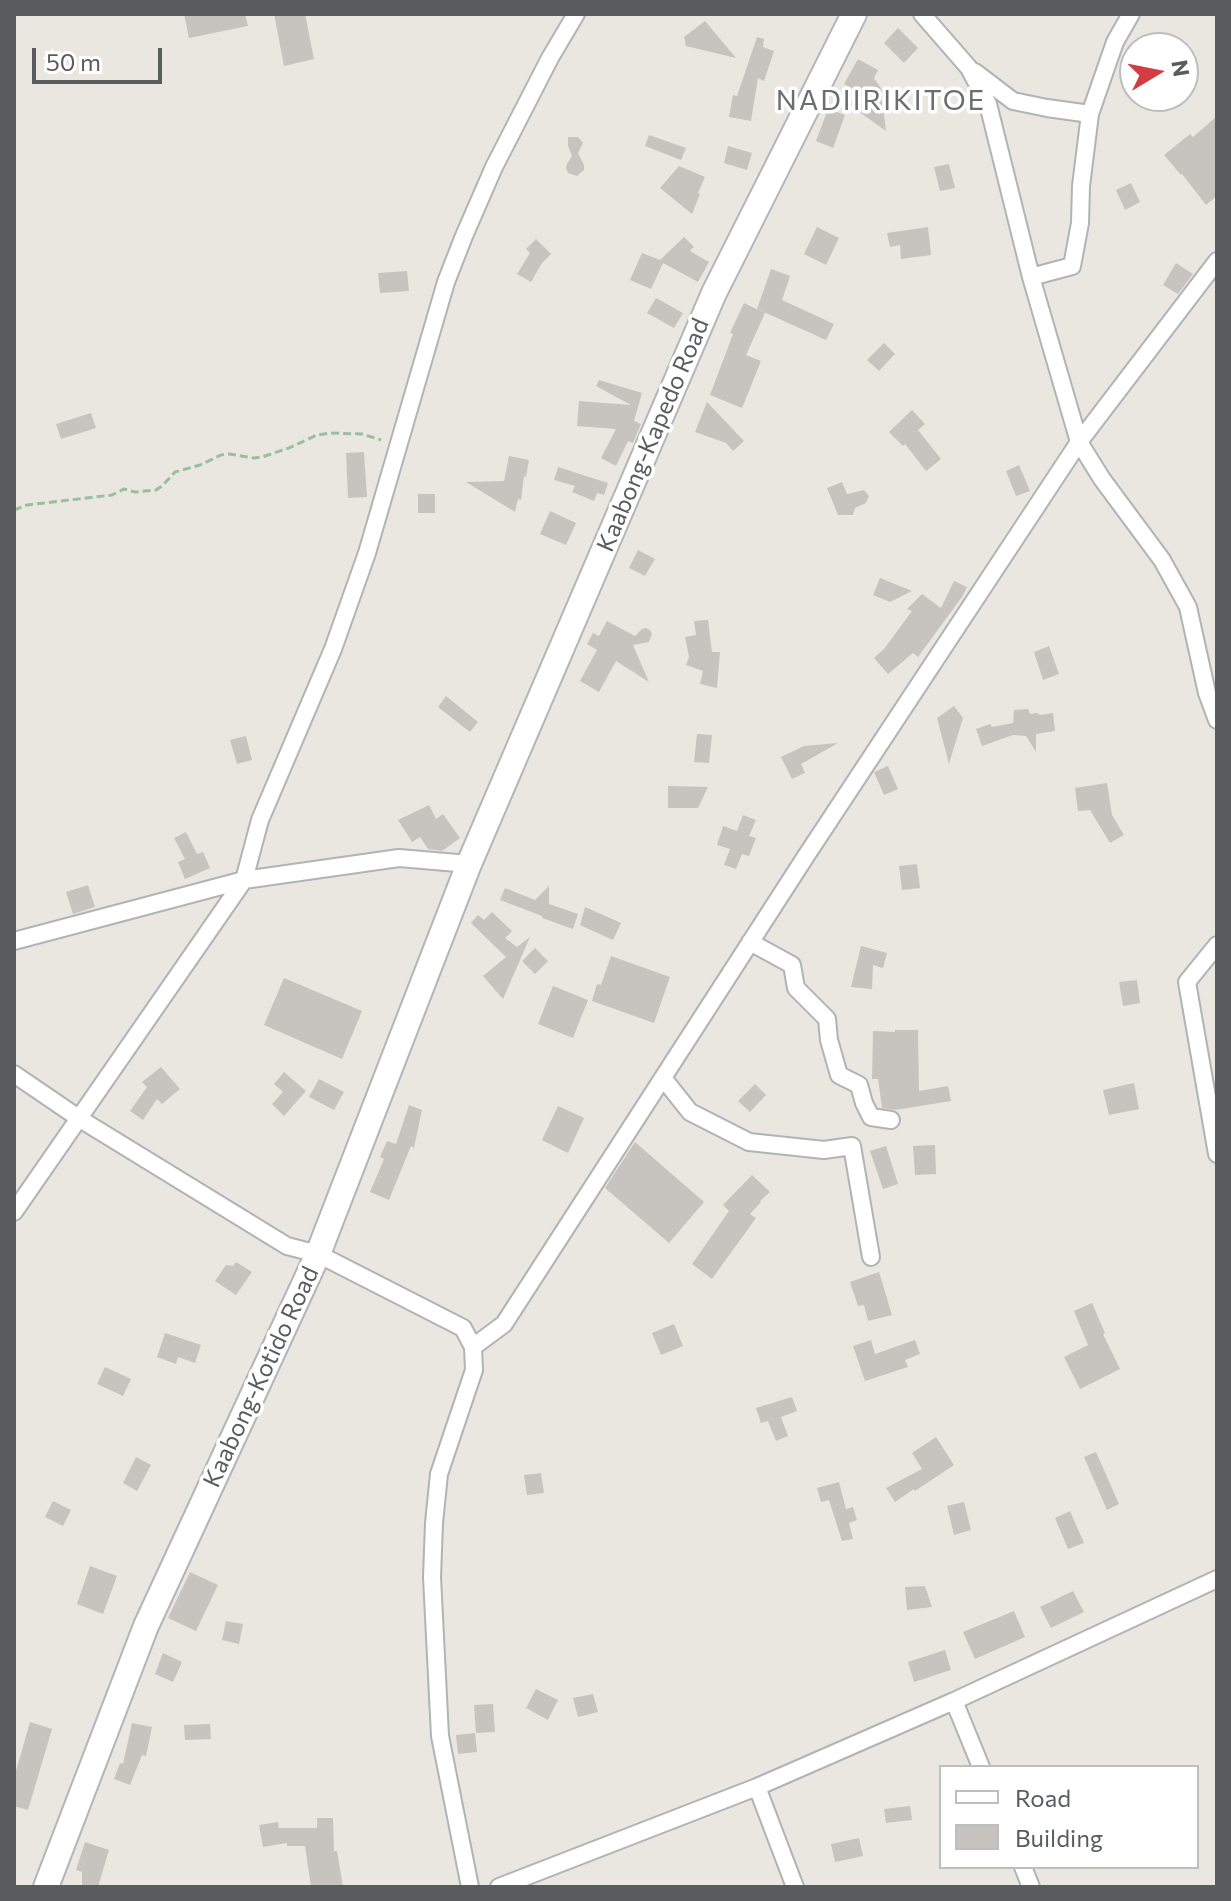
<!DOCTYPE html>
<html>
<head>
<meta charset="utf-8">
<style>
  body { margin:0 }
  #map { position:relative; width:1231px; height:1901px; overflow:hidden; background:#eae7e0; font-family:Commissioner,sans-serif }
  canvas { display:block }
  .frame { position:absolute; inset:0; border:16px solid #595c5f; pointer-events:none }
  .legend { position:absolute; left:939px; top:1765px; width:260px; height:104px; box-sizing:border-box; background:#fff; border:2px solid #bdbebf; margin:0; padding:10px 14px; list-style:none; font-size:24px; color:#595c5f }
  .legend li { display:flex; align-items:center; gap:16px; height:40px }
  .legend b { width:40px; border:2px solid #bdbebf }
  .north { position:absolute; left:1119px; top:32px; width:80px; height:80px; box-sizing:border-box; background:#fff; border:2px solid #bdbebf; border-radius:50%; rotate:80deg; font-size:22px; font-weight:700; line-height:32px; text-align:center; color:#595c5f }
  .north::after { content:''; display:block; margin:auto; width:28px; height:36px; background:#d33d42; clip-path:polygon(50% 0,100% 100%,50% 72%,0 100%) }
  .scale { position:absolute; left:32px; top:48px; width:130px; height:36px; box-sizing:border-box; border:4px solid #595c5f; border-top:0; padding-left:10px; font-size:24px; line-height:28px; white-space:nowrap; color:#595c5f; -webkit-text-stroke:6px #fff; paint-order:stroke }
</style>
</head>
<body>
<div id="map">
<canvas width="1231" height="1901"></canvas>
<div class="frame"></div>
<ul class="legend">
<li><b style="height:10px;background:#fff"></b>Road</li>
<li><b style="height:22px;background:#c7c3bf"></b>Building</li>
</ul>
<div class="north">N</div>
<div class="scale">50 m</div>
</div>
<script>
const context = document.querySelector('canvas').getContext('2d');
context.lineJoin = 'round';
function fill(path, color) {
  context.fillStyle = color;
  context.fill(path, 'evenodd');
}
function poly(rows) {
  const path = new Path2D();
  for (const r of rows) {
    path.moveTo(r[0], r[1]);
    for (let i = 2; i < r.length; i += 2) path.lineTo(r[i], r[i + 1]);
  }
  return path;
}
function stroke(path, color, width, dash) {
  context.strokeStyle = color;
  context.lineWidth = width;
  context.lineCap = dash ? 'butt' : 'round';
  context.setLineDash(dash || []);
  context.stroke(path);
}
function drawText(font, color, halo, rows, align = 'center') {
  context.font = font + ' Commissioner,sans-serif';
  context.lineWidth = 7;
  context.setLineDash([]);
  context.textBaseline = 'middle';
  context.strokeStyle = halo;
  context.fillStyle = color;
  for (const [text, x, y, turn = 0] of rows) {
    context.save();
    context.translate(x, y);
    context.rotate((+turn || 0) * Math.PI / 180);
    context.textAlign = isNaN(turn) ? turn : align;
    if (halo) context.strokeText(text, 0, 0);
    context.fillText(text, 0, 0);
    context.restore();
  }
}
const building = poly([
  [184,14,245,14,248,26,189,38],
  [274,14,305,14,314,59,284,66],
  [705,21,736,58,686,46,684,37],
  [898,28,918,48,904,63,884,43],
  [757,37,764,39,763,47,774,51,764,81,758,78,751,121,729,117,733,95,737,96],
  [858,59,878,70,874,78,886,96,882,99,886,131,848,104,857,92,844,84],
  [828,109,845,115,833,148,816,141],
  [1217,116,1217,196,1206,205,1182,174,1181,175,1164,155,1190,134,1193,137],
  [649,135,686,148,681,160,645,146],
  [568,137,578,137,583,143,578,153,584,165,584,170,577,176,568,173,566,168,567,164,572,156,568,146],
  [728,146,752,153,747,170,724,163],
  [949,164,955,188,940,191,934,167],
  [679,166,705,177,698,193,700,194,692,214,660,188],
  [1131,183,1140,202,1125,210,1116,190],
  [817,227,839,238,826,265,804,254],
  [928,227,931,255,901,259,900,245,890,247,887,233],
  [684,237,694,247,690,251,709,262,698,282,663,263,651,289,630,280,642,253,660,260],
  [536,239,551,254,542,263,531,282,517,274,530,253,526,249],
  [1176,263,1193,274,1178,294,1163,285],
  [771,269,790,276,782,300,834,324,826,340,757,309],
  [407,271,409,291,380,293,378,273],
  [656,298,683,313,674,328,647,313],
  [744,303,765,313,746,355,761,361,742,408,710,395,733,334,730,333],
  [884,343,895,354,879,371,867,360],
  [599,380,642,393,634,421,641,424,633,443,628,441,616,466,601,458,616,429,577,426,579,401,631,405,596,386],
  [707,402,744,441,733,451,726,443,695,432],
  [912,410,925,424,918,430,941,459,926,471,905,444,903,446,889,432],
  [91,413,96,428,61,439,56,424],
  [364,452,367,497,348,498,346,453],
  [509,456,529,460,526,477,524,476,521,500,518,499,515,512,466,482,504,481],
  [1019,465,1030,491,1016,496,1006,471],
  [558,467,608,483,604,495,597,493,594,501,572,492,575,486,554,480],
  [842,482,847,494,864,490,869,496,866,503,855,508,853,515,838,515,827,488],
  [418,494,435,494,435,513,418,513],
  [550,511,576,523,566,545,540,534],
  [638,550,655,559,645,576,629,568],
  [880,578,912,591,890,602,873,595],
  [954,581,967,587,962,597,918,657,913,653,888,674,874,658,884,649,912,611,907,609,922,594,941,608],
  [708,620,712,652,720,652,717,688,700,684,703,671,686,665,689,657,685,637,696,635,694,621],
  [607,621,635,636,642,629,646,628,650,630,652,634,649,642,633,645,649,682,616,661,599,692,580,681,597,650,587,644,593,633,599,636],
  [1049,646,1059,674,1043,680,1034,652],
  [446,696,478,722,470,732,438,707],
  [954,706,963,718,949,764,937,718],
  [1028,709,1030,714,1037,713,1040,715,1053,713,1055,731,1036,734,1036,752,1026,736,1013,735,982,746,976,729,990,724,992,727,1013,723,1014,710],
  [697,734,712,735,709,763,694,762],
  [246,736,252,760,237,764,230,740],
  [838,743,801,764,805,773,792,779,781,757,804,746],
  [888,766,898,789,884,795,874,772],
  [1107,783,1112,815,1124,835,1110,843,1090,810,1078,811,1075,788],
  [668,786,708,787,698,808,668,808],
  [429,805,436,819,443,814,460,838,442,851,428,849,420,837,412,842,398,820],
  [743,815,756,820,749,836,756,838,749,856,742,854,736,869,724,865,730,849,717,845,723,826,737,831],
  [186,832,197,854,203,852,210,868,185,879,178,862,185,859,174,838],
  [917,864,920,888,902,890,899,866],
  [88,885,95,907,73,914,66,892],
  [549,886,549,904,578,914,573,929,542,918,542,916,500,900,505,888,535,900],
  [585,907,621,923,613,940,580,925],
  [492,912,512,931,505,938,517,947,530,937,503,999,483,976,506,957,471,923,478,915,484,920],
  [861,946,887,953,883,968,873,965,872,989,851,987],
  [535,948,548,961,535,974,522,961],
  [611,956,670,977,654,1023,592,1001,597,984,601,985],
  [284,978,362,1011,342,1059,264,1025],
  [1137,980,1140,1003,1123,1006,1119,982],
  [553,986,588,1000,573,1038,538,1024],
  [895,1030,918,1030,919,1091,948,1086,951,1101,895,1110,882,1108,878,1079,872,1079,873,1031,895,1032],
  [161,1067,180,1089,162,1104,157,1099,143,1120,130,1111,147,1087,142,1082],
  [284,1072,306,1091,284,1116,272,1104,283,1092,274,1084],
  [319,1079,344,1092,334,1110,309,1097],
  [1134,1083,1139,1109,1109,1115,1103,1090],
  [755,1084,766,1095,750,1112,738,1101],
  [409,1105,422,1110,414,1148,411,1146,389,1200,370,1192,384,1159,380,1157,387,1141,396,1144],
  [558,1106,584,1118,568,1153,542,1140],
  [635,1142,704,1202,669,1243,605,1188],
  [935,1145,936,1174,915,1175,913,1146],
  [886,1146,898,1184,883,1189,870,1151],
  [752,1175,770,1192,760,1201,761,1202,750,1214,756,1218,712,1279,692,1264,729,1211,723,1205],
  [236,1262,252,1272,236,1295,215,1281,226,1265,233,1266],
  [879,1272,892,1315,868,1321,864,1305,858,1306,850,1282],
  [1092,1303,1105,1333,1103,1334,1120,1369,1080,1389,1064,1357,1088,1345,1074,1311],
  [674,1324,683,1346,661,1355,652,1333],
  [165,1333,201,1345,195,1363,178,1357,176,1364,157,1357],
  [871,1340,875,1354,915,1340,920,1354,905,1360,908,1367,865,1381,853,1346],
  [105,1367,131,1379,123,1396,97,1384],
  [792,1397,797,1411,781,1417,788,1436,776,1441,768,1421,761,1423,756,1408],
  [936,1437,954,1465,915,1491,914,1489,895,1502,886,1488,922,1469,912,1453],
  [1096,1452,1119,1504,1107,1510,1084,1457],
  [136,1457,151,1465,137,1491,123,1483],
  [541,1473,544,1493,527,1495,524,1475],
  [839,1482,846,1509,853,1507,857,1520,849,1523,853,1539,842,1541,829,1500,821,1502,817,1488],
  [53,1501,71,1510,63,1526,45,1517],
  [964,1502,971,1530,954,1535,947,1506],
  [1070,1511,1084,1543,1068,1549,1055,1518],
  [90,1566,117,1576,103,1614,77,1604],
  [190,1572,218,1585,196,1631,168,1618],
  [925,1586,932,1607,907,1610,905,1587],
  [1073,1591,1084,1612,1051,1628,1040,1607],
  [1014,1611,1025,1637,975,1659,963,1632],
  [226,1621,243,1624,239,1644,222,1640],
  [945,1650,951,1670,914,1682,908,1662],
  [163,1653,182,1662,173,1682,155,1674],
  [536,1689,558,1700,548,1720,526,1708],
  [593,1694,598,1712,578,1717,573,1698],
  [493,1704,495,1732,476,1733,474,1705],
  [30,1722,52,1729,28,1810,14,1806,14,1778],
  [132,1723,152,1727,146,1756,142,1755,130,1785,114,1779,120,1763,123,1764],
  [210,1724,211,1739,185,1740,184,1725],
  [475,1733,477,1752,458,1754,456,1735],
  [910,1806,912,1820,886,1823,884,1809],
  [317,1818,333,1818,334,1851,337,1851,343,1887,311,1887,305,1846,287,1846,287,1843,263,1847,259,1825,278,1822,279,1828,317,1828],
  [859,1838,863,1856,835,1862,831,1844],
  [85,1842,109,1850,98,1887,82,1887,82,1872,76,1870]
]);
const path = poly([
  [14,510,27,505,112,495,124,489,135,492,156,490,162,486,175,472,200,465,221,455,229,454,254,458,262,457,289,448,317,435,330,433,362,434,381,440]
]);
const street = poly([
  [922,14,969,68,988,104,1031,277,1079,442,1102,479,1162,560,1188,607,1207,693,1217,720],
  [975,72,1013,101,1047,108,1090,114],
  [1031,277,1072,266,1080,223,1081,186,1090,114,1115,42,1131,14],
  [14,941,244,880,399,858,469,864],
  [750,942,792,965,796,988,827,1019,829,1040,839,1075,859,1085,864,1103,871,1117,891,1120],
  [1217,945,1187,982,1217,1154],
  [14,1074,80,1119,287,1246,318,1254,463,1328,473,1347,474,1370,439,1474,434,1523,432,1577,440,1736,470,1887],
  [663,1078,690,1112,749,1142,824,1150,852,1146,871,1257],
  [14,1212,244,880,260,820,333,649,367,553,446,282,464,236,494,167,550,58,576,14],
  [473,1347,504,1324,806,856,1079,442,1217,261],
  [954,1701,981,1767],
  [757,1787,795,1887],
  [1023,1867,1031,1887],
  [499,1887,757,1787,954,1701,1217,1579]
]);
const secondary = poly([
  [46,1887,146,1626,318,1254,469,864,714,293,854,14]
]);
const streetNames = [
  ["Kaabong-Kapedo Road",653,435,-67],
  ["Kaabong-Kotido Road",261,1377,-65]
];
const quarterNames = [
  ["NADIIRIKITOE",881,101]
];
fill(building, '#c7c3bf');
stroke(street, '#b1b3b6', 20);
stroke(secondary, '#b2b5b9', 28);
stroke(path, '#9abfa0', 3, [8, 4]);
stroke(street, '#fff', 16);
stroke(secondary, '#fff', 24);
drawText('24px', '#595c5f', '#fff', streetNames);
context.letterSpacing = '2px';
drawText('28px', '#6a6e71', '#fff', quarterNames);
context.letterSpacing = '0px';
</script>
</body>
</html>
